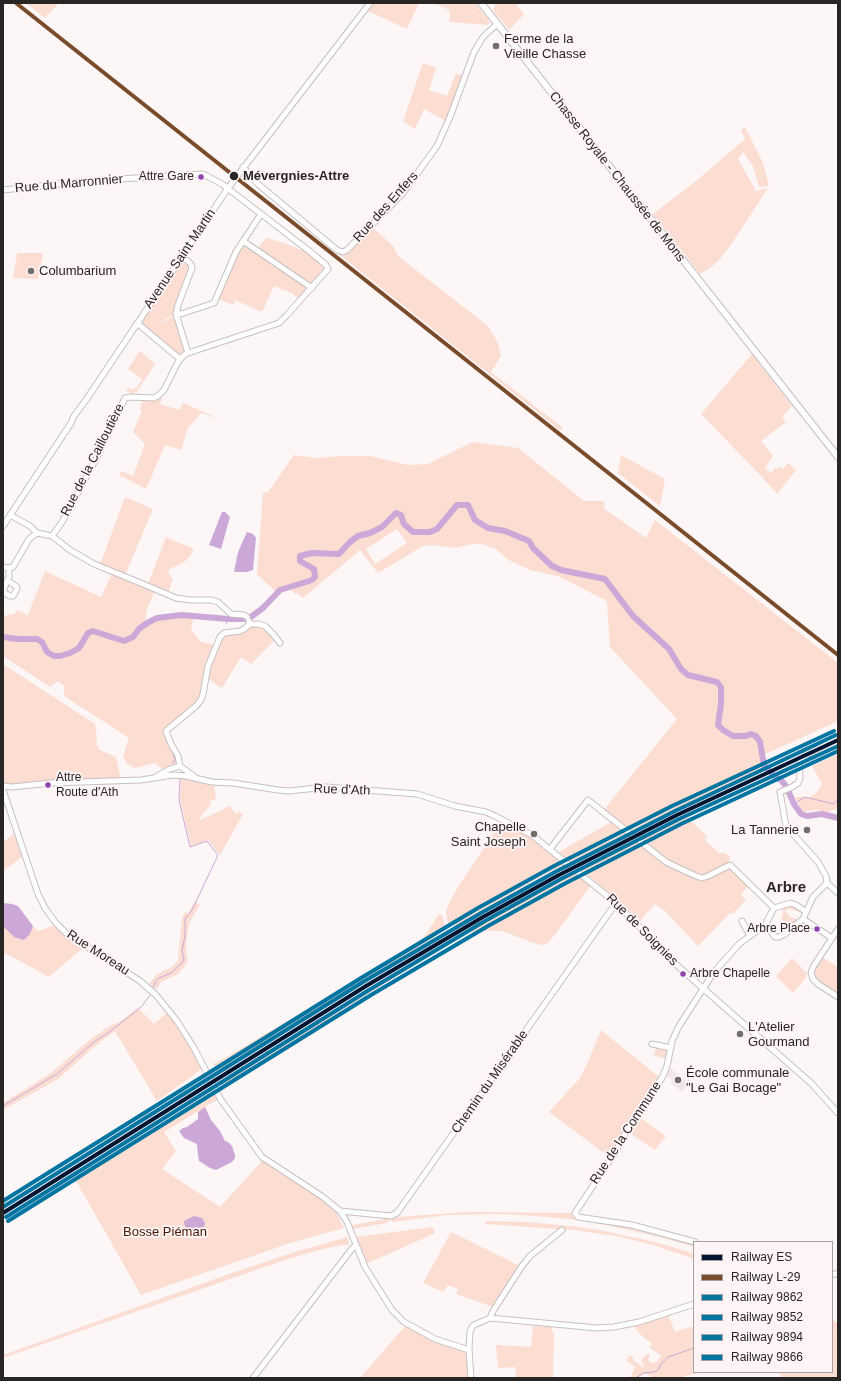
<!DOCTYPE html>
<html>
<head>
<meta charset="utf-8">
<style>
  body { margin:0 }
  #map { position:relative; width:841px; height:1381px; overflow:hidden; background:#fcf6f7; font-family:Helvetica,sans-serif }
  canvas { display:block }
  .frame { position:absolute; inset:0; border:4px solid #282525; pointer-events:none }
  .legend { position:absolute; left:693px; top:1241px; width:140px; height:132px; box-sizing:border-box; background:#fef4f6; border:1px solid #a8a1a2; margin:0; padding:5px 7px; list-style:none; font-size:12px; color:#282525 }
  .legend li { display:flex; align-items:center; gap:8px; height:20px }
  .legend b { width:20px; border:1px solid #a8a1a2 }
</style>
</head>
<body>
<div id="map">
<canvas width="841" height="1381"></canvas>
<div class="frame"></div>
<ul class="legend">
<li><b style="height:5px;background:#011633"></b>Railway ES</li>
<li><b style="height:5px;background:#7a4b2a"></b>Railway L-29</li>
<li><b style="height:5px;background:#0075a1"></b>Railway 9862</li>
<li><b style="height:5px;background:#0075a1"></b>Railway 9852</li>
<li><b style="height:5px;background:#0075a1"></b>Railway 9894</li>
<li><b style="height:5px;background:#0075a1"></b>Railway 9866</li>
</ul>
</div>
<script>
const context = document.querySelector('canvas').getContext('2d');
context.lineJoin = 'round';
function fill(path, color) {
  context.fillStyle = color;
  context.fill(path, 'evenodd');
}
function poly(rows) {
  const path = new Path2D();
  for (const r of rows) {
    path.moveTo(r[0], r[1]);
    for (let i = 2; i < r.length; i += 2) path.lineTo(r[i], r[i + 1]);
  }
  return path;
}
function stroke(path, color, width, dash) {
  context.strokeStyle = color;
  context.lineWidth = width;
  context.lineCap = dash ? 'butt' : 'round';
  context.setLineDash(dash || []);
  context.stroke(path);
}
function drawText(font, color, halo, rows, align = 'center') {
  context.font = font + ' Helvetica,sans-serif';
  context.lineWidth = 3.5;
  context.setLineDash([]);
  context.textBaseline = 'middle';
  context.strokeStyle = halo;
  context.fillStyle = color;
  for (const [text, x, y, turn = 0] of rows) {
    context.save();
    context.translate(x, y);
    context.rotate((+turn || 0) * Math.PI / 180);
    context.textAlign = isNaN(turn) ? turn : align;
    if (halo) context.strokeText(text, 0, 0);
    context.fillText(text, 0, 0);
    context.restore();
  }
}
const built = poly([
  [669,1067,686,1081,688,1079,691,1081,682,1092,671,1083,672,1080,665,1075]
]);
const green = poly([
  [26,3,59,3,45,18],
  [374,3,419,3,407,29,368,11],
  [434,3,475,3,490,22,488,25,449,22,450,16,449,10],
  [496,3,515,3,524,14,509,30,493,10],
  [423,63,436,68,429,90,447,96,456,73,463,76,446,121,424,109,415,129,403,121],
  [745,127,763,163,769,186,759,187,753,166,743,152,738,159,756,191,768,188,730,246,719,260,710,268,700,274,653,214,696,181,745,139,741,130],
  [372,227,394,247,398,256,488,326,498,343,501,356,491,372,563,428,561,431,336,252,337,251,344,256],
  [266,238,284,243,301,250,304,247,327,267,301,301,292,293,274,286,262,312,235,300,234,305,219,299,237,252,245,243,256,250],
  [17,253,43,253,38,279,13,278],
  [182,261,186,262,191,267,175,314,166,319,162,323,175,315,185,349,184,353,180,355,153,335,157,329,153,334,142,324,146,313],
  [140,351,155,364,136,393,135,392,133,395,126,390,128,387,132,390,134,388,136,389,142,379,128,369],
  [752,354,792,406,782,417,786,422,761,441,773,456,765,468,771,473,776,467,778,469,780,466,783,469,788,463,796,470,777,494,762,477,701,414],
  [162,397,160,404,179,410,183,403,220,419,201,413,188,428,181,450,165,445,146,489,119,475,121,471,133,476,145,444,133,432,142,410,140,409,143,400,156,400],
  [473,442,518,448,584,501,603,501,605,505,603,508,646,538,655,520,838,663,838,721,761,756,764,767,630,831,603,811,677,719,610,647,607,602,605,600,558,576,530,570,515,563,507,559,496,549,482,544,473,544,455,548,431,545,423,546,378,573,360,550,303,598,297,593,295,594,290,589,282,592,279,590,276,592,257,574,263,493,269,491,294,455,317,458,341,456,370,456,408,465,428,464],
  [397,529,407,543,375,564,366,549],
  [561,570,605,579,633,616,656,636,668,648,632,616,605,580,578,575],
  [621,455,665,479,660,506,618,473],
  [125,497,153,509,125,575,100,565],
  [166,537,194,549,190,556,184,562,168,570,171,578,173,579,168,593,148,584],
  [45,571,101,597,112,573,155,591,147,609,145,621,132,636,123,640,107,633,113,638,124,641,133,637,139,629,147,623,157,618,182,615,194,616,191,629,201,642,216,645,201,700,166,728,177,759,176,763,173,766,163,770,155,763,135,768,127,764,123,756,129,738,64,696,64,686,58,681,50,687,3,656,3,614,6,616,10,614,13,615,17,610,28,615],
  [251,625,266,626,277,638,251,664,241,657,222,688,208,679,209,668,220,641,226,634],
  [3,664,95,724,97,738,96,744,100,750,116,757,121,780,3,786],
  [838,754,838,808,829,812,815,810,803,812,795,797,810,797,817,792,822,784,812,766],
  [181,777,214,785,216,799,209,801,211,804,199,819,200,820,230,806,236,814,239,812,243,814,220,855,208,840,191,847,180,799],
  [684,815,707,836,705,840,720,854,722,852,730,856,729,862,725,865,702,876,669,862,638,838],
  [502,821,531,836,565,865,545,874,456,926,453,921,448,924,447,919,446,911,449,903,458,887],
  [613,821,627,833,571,862,559,852],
  [14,834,22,857,3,871,3,842],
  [636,839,664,862,697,878,730,868,749,886,741,894,746,900,733,914,730,913,698,946,665,911,655,904,640,921,616,898,580,869],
  [575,871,591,885,557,932,548,943,542,945,534,943,502,931,478,931,464,934,343,1010,224,1089,220,1081,283,1041,467,930],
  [194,902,200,905,189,923,186,944,187,961,185,966,178,974,161,982,157,989,149,984,157,974,172,967,178,961,182,918,185,912,188,914],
  [793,905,802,913,791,909,791,910,787,909,785,911,786,913,789,914,788,916,799,920,788,929,781,918,783,914,782,908],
  [439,914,442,915,445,926,432,934,434,938,218,1072,213,1064,225,1058,417,944,422,940],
  [57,924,85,946,49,977,9,955,3,953,3,926,14,937,30,934,33,926,35,929,40,931],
  [822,957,838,967,838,994,823,985,814,977,813,972],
  [792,958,807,973,805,979,793,993,776,976],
  [138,1008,154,1024,169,1011,177,1021,202,1069,157,1101,115,1031,94,1047,58,1079,3,1110,3,1103,51,1073,92,1038,113,1024,118,1023],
  [601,1030,659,1077,646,1102,611,1158,549,1112,580,1078,588,1062],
  [657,1047,668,1050,666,1059,653,1055],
  [215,1089,220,1098,164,1132,176,1151,162,1169,220,1207,263,1160,334,1208,344,1228,290,1243,141,1295,75,1179],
  [638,1116,666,1136,655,1150,631,1134,637,1126,635,1120],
  [467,1212,571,1213,573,1217,634,1227,694,1243,694,1247,660,1237,606,1225,570,1219,523,1215,498,1214,448,1215,393,1222,392,1220,387,1221,387,1223,353,1229,352,1225,397,1217],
  [486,1221,528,1222,579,1227,604,1231,655,1242,676,1248,694,1254,694,1259,653,1245,616,1236,573,1230,485,1224],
  [433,1227,435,1233,366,1264,355,1237],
  [451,1232,520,1266,493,1307,456,1294,458,1289,448,1285,443,1292,423,1283],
  [348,1237,349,1245,342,1245,315,1251,282,1261,3,1358,3,1355,232,1273,298,1251],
  [668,1315,675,1332,690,1327,694,1328,694,1372,704,1372,676,1378,652,1378,649,1375,644,1374,638,1378,630,1378,635,1367,626,1360,629,1356,632,1356,634,1361,643,1367,644,1366,641,1360,647,1354,650,1355,648,1360,651,1363,657,1362,661,1356,649,1347,652,1344,640,1334,634,1326],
  [832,1320,838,1323,838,1378,784,1378,778,1372,832,1372,832,1331,837,1330,832,1330],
  [406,1325,434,1341,464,1351,468,1356,469,1378,360,1378],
  [533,1326,552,1327,552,1332,554,1332,553,1378,516,1378,515,1367,498,1368,496,1345,531,1347]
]);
const water = poly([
  [222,512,225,512,230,517,221,549,209,545],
  [247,532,253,534,256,538,253,570,247,572,234,572,238,552],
  [3,903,12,904,18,906,33,926,30,934,24,940,14,937,3,926],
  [205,1107,211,1120,220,1131,225,1141,228,1142,232,1146,235,1155,235,1158,232,1162,216,1170,210,1168,199,1161,198,1155,197,1144,184,1138,179,1131,183,1128,187,1127,198,1119,198,1112],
  [194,1216,202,1218,205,1223,204,1227,200,1230,189,1230,185,1227,184,1221]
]);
const stream = poly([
  [226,624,228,619],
  [210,654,215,644],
  [165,734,175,759,173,763],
  [794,804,805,797,834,804,838,799],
  [153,988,156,981,159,978,171,973,182,963,184,959,182,951,185,936,185,919,192,910,218,855,207,841,190,847,179,800,180,778],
  [3,1106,57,1074,94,1042,112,1030,141,1007,151,994],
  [636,1378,643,1373,654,1372,658,1370,662,1363,668,1357,694,1348]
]);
const river = poly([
  [3,637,17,639,37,639,42,642,47,652,54,656,60,656,70,653,79,648,88,633,93,631,124,641,133,637,139,629,147,623,157,618,182,615,228,619,248,619,263,608,280,590,312,580,315,577,314,569,300,561,300,556,312,553,339,554,350,542,358,536,370,533,382,527,396,513,401,515,404,524,413,532,430,532,437,529,457,505,468,505,475,520,488,528,505,531,529,541,533,548,552,566,561,570,605,579,633,616,669,649,681,669,688,675,717,682,721,687,721,704,718,725,723,730,733,736,746,736,751,734,756,736,760,742,764,765,774,776,781,780,786,786,794,804,801,814,807,816,822,814,838,818]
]);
const minor = poly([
  [243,167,258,184,337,250,343,252,347,250,403,193,437,146,450,117,474,52,483,37,497,24],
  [3,190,86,181,203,174,222,184,308,250,326,265,328,269,287,315,279,323,188,353,184,355,178,362,164,390,159,395,154,398,131,397,125,398,98,455,62,522,52,536],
  [243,241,312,288],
  [182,256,191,264,192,268,178,305,176,314,188,353],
  [176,314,181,314,214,303,236,252,261,214],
  [137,323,180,359],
  [10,515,30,526,37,533,52,536,70,550,94,564,143,584,176,598,191,600,211,600,218,602,231,614,244,615,247,617],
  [3,526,71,423,74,416,86,400,228,188,370,3],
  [3,567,9,568,13,567,29,539,37,533],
  [3,591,9,577,9,568],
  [3,592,10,596,13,596,17,589,17,587,7,580],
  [250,624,258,624,265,626,273,634,280,643],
  [180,766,178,756,171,744,166,731,196,706,201,700,203,694,208,666,220,637,224,633,240,631,244,629,250,624,249,621],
  [180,766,195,777],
  [157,776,170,769,180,766],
  [3,786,12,787,51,783,141,780,173,775,186,776,212,782,233,783,278,790,289,791,326,787,417,794,455,806,486,812,495,816,532,835,616,903,681,969,811,1083,838,1113],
  [3,790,38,894,45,908,55,922,67,934,140,981,156,995,177,1021,194,1048,221,1100,262,1157,323,1197,340,1211,347,1222,365,1267,392,1310,404,1322,435,1339,469,1350],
  [550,849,588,800,666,862,696,876,702,878,708,876,730,865,774,908],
  [827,883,826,876,818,862,786,826,780,792,792,787,798,783,800,778,799,761,806,755,838,738],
  [827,883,838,893],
  [803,919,832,938],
  [742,921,750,936],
  [765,925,775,937,779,937,785,934,803,919,813,897,827,883],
  [838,929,813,967,811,973,813,979,818,984,838,997],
  [652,1044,671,1048],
  [340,1211,391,1216,397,1213,616,903],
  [695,1242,632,1225,578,1217,575,1213,616,1151,632,1121,662,1078,667,1066,672,1041,679,1026,714,972,739,944,765,925,774,908,791,903,796,905,805,911],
  [832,1275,838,1273],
  [490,1318,597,1328,614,1327,639,1322,694,1304],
  [253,1378,351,1250,356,1245],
  [471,1378,469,1349,470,1332,472,1327,474,1325,490,1318,493,1311,522,1266,530,1256,562,1230]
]);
const major = poly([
  [481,3,838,457]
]);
const rail1 = poly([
  [3,1213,366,986,483,917,559,875,677,815,838,740]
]);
const rail2 = poly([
  [16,3,838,655]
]);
const rail3 = poly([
  [6,1217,369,990,485,921,561,879,679,819,838,746]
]);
const rail4 = poly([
  [3,1207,363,982,481,913,557,871,675,811,836,735]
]);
const rail5 = poly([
  [8,1221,371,995,488,926,564,884,681,824,838,751]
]);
const rail6 = poly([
  [3,1201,361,978,478,908,554,866,672,806,834,731]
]);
const markers = [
  [496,46,4,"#726e6e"],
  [234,176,5,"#282525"],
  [201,177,3.5,"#8e44ad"],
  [31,271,4,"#726e6e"],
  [48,785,3.5,"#8e44ad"],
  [807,830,4,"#726e6e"],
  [534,834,4,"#726e6e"],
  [817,929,3.5,"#8e44ad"],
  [683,974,3.5,"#8e44ad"],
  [740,1034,4,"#726e6e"],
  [678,1080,4,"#726e6e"]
];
const busNames = [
  ["Attre Gare",194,177],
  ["Attre",56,778,"left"],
  ["Route d'Ath",56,793,"left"],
  ["Arbre Place",810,929],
  ["Arbre Chapelle",690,974,"left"]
];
const poiNames = [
  ["Ferme de la",504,39],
  ["Vieille Chasse",504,54],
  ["Columbarium",39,271],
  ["Chapelle",526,827,"right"],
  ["Saint Joseph",526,842,"right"],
  ["La Tannerie",799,830,"right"],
  ["L'Atelier",748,1027],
  ["Gourmand",748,1042],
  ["École communale",686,1073],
  ["\"Le Gai Bocage\"",686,1088]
];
const stopNames = [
  ["Mévergnies-Attre",243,176]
];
const streetNames = [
  ["Chasse Royale - Chaussée de Mons",617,177,52],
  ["Rue du Marronnier",69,184,-5],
  ["Rue des Enfers",386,207,-48],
  ["Avenue Saint Martin",180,259,-56],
  ["Rue de la Cailloutière",93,460,-63],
  ["Rue d'Ath",342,790,2],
  ["Rue de Soignies",642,930,45],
  ["Rue Moreau",98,953,33],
  ["Chemin du Misérable",490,1082,-55],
  ["Rue de la Commune",626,1133,-57]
];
const parkNames = [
  ["Bosse Piéman",165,1232]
];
const quarterNames = [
  ["Arbre",786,888]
];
fill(built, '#f2e6e8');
fill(green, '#fbddd1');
fill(water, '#cba8d7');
stroke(stream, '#cba8d7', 1);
stroke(river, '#cba8d7', 6);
stroke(minor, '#c5c1c2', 7);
stroke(major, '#c5c1c2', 8);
stroke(minor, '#fffefe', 5);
stroke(major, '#fffefe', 6);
stroke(rail1, '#011633', 4);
stroke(rail2, '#7a4b2a', 4);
stroke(rail3, '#0075a1', 4);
stroke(rail4, '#0075a1', 4);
stroke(rail5, '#0075a1', 4);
stroke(rail6, '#0075a1', 4);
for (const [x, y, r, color] of markers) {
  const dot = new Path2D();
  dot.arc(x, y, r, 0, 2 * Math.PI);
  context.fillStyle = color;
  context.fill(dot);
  stroke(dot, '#fef4f6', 1.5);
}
drawText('12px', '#282525', '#fef4f6', busNames, 'right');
drawText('13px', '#282525', '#fef4f6', poiNames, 'left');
drawText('bold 13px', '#282525', '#fef4f6', stopNames, 'left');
drawText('13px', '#282525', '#fef4f6', streetNames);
drawText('13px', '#491800', '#fef4f6', parkNames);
drawText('bold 15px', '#282525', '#fef4f6', quarterNames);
</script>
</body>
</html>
